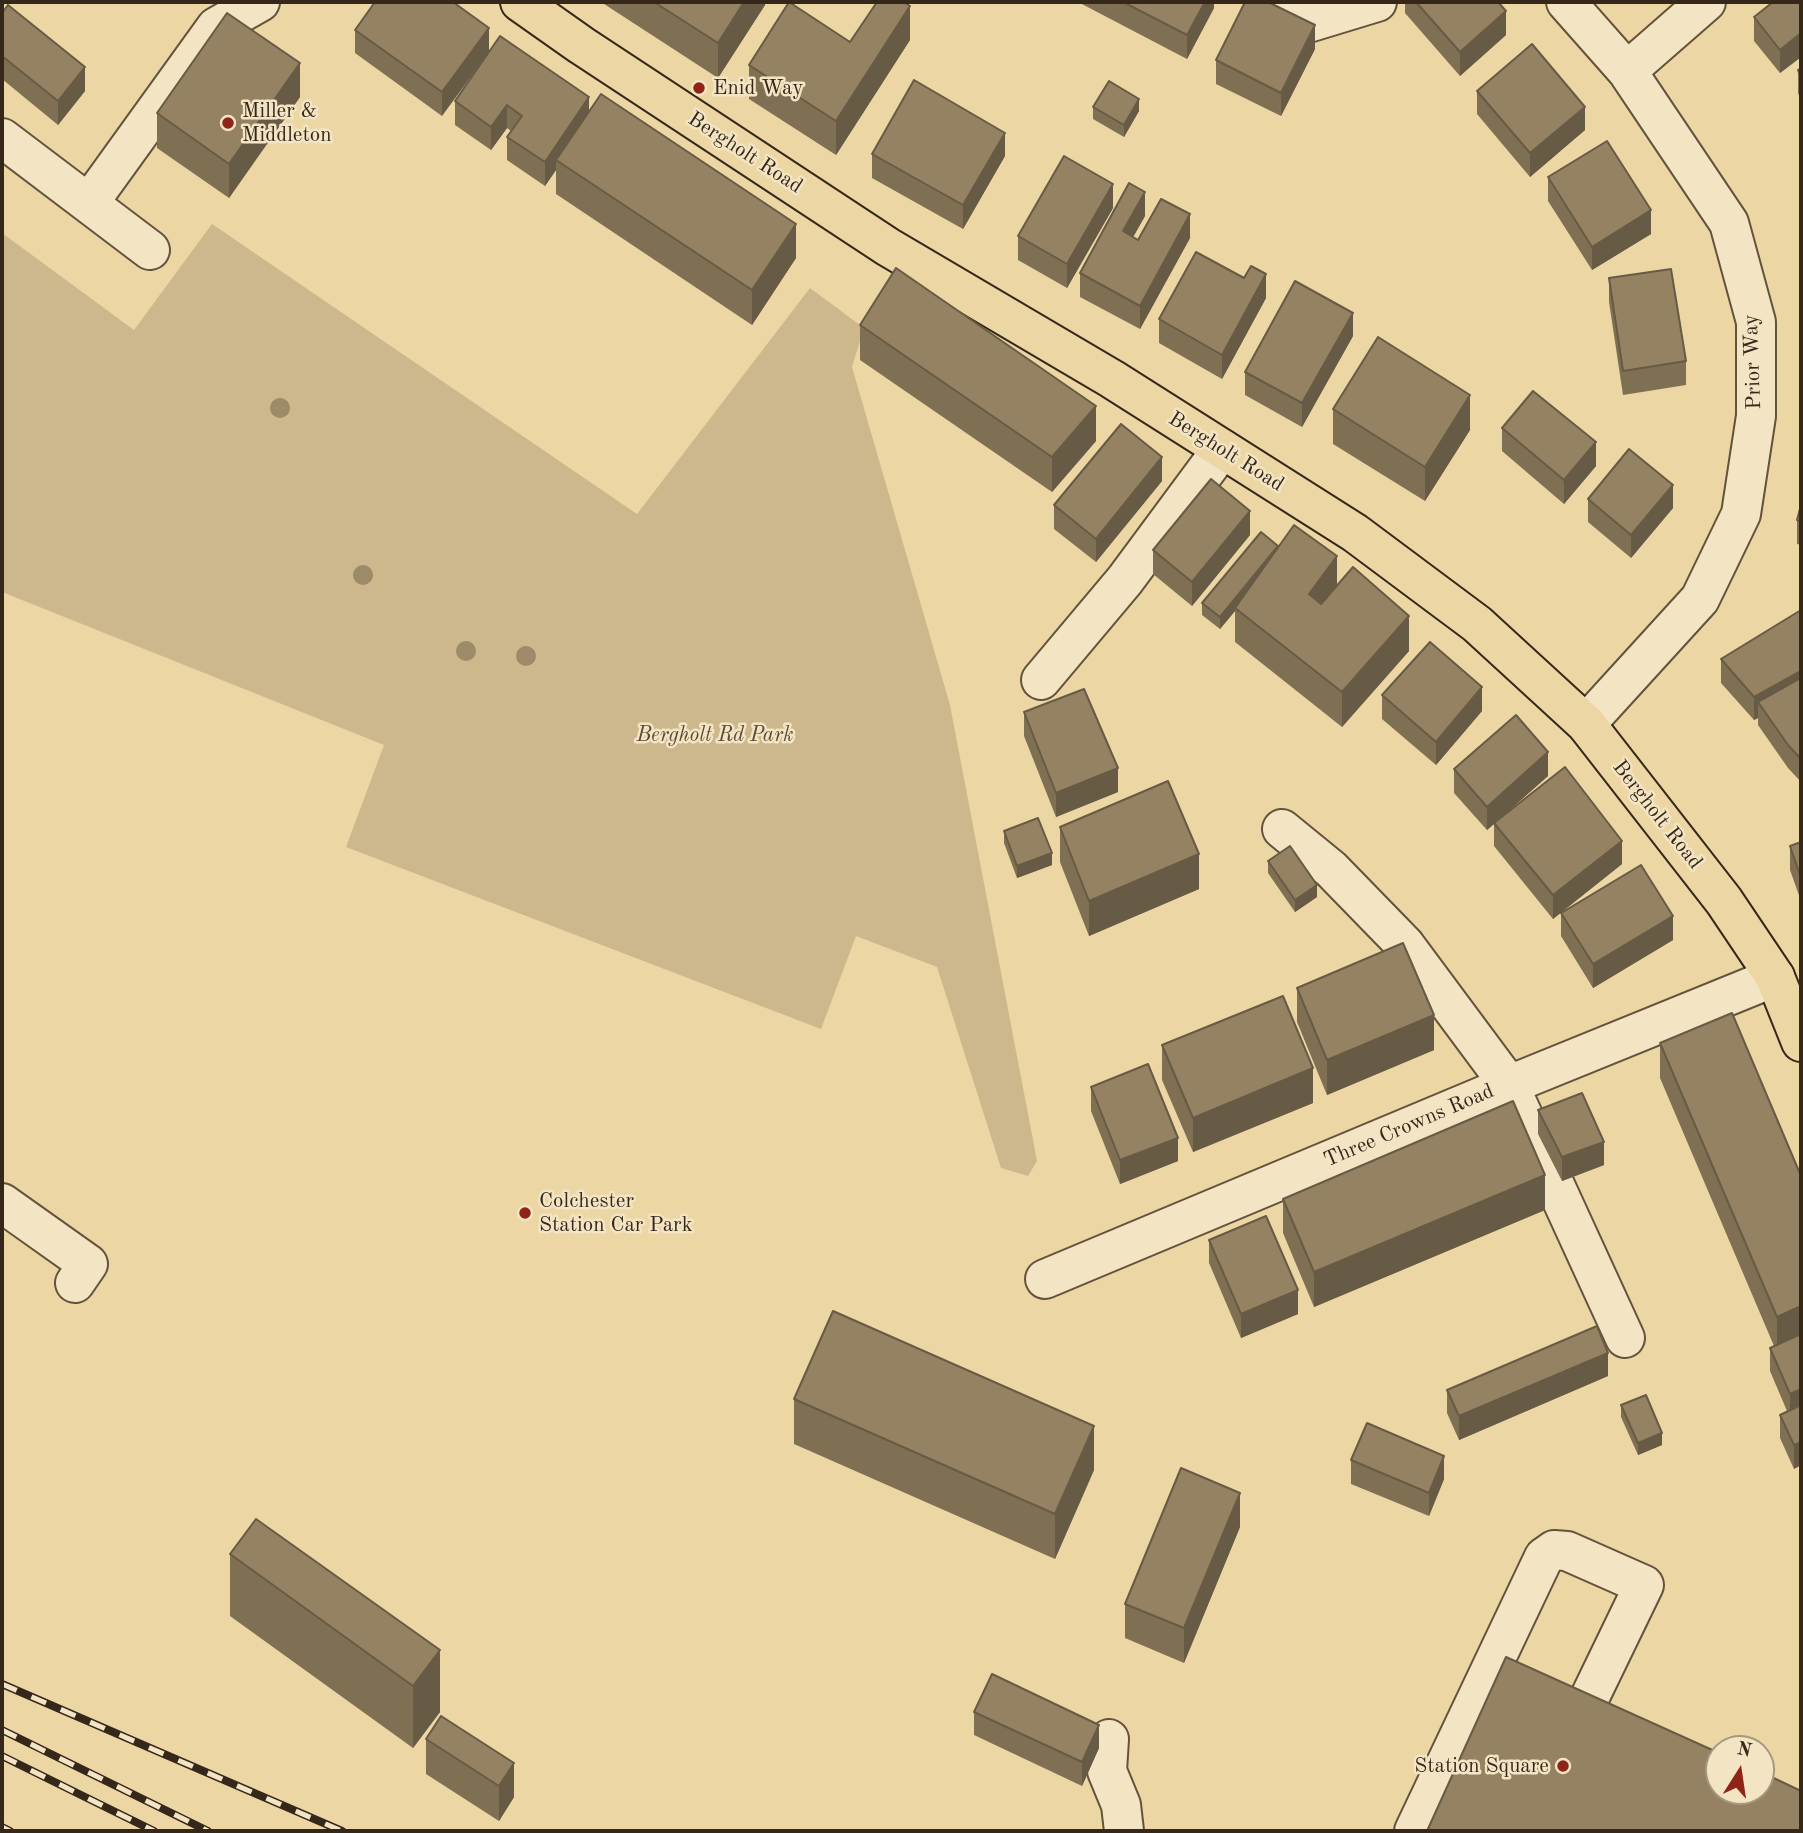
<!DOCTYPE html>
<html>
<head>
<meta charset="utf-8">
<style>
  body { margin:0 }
  #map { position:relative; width:1803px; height:1833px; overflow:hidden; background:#ecd6a4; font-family:"Old Standard TT",serif }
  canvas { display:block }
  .frame { position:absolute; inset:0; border:4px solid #35271a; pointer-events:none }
  .north { position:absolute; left:1705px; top:1735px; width:70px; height:70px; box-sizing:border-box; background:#f3e4c4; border:2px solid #a79880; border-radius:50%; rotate:12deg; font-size:19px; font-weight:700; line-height:28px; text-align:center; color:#35271a }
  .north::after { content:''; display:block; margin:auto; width:24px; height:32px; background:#8f2418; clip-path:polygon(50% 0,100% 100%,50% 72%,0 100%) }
</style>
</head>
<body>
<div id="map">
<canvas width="1803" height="1833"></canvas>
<div class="frame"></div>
<div class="north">N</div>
</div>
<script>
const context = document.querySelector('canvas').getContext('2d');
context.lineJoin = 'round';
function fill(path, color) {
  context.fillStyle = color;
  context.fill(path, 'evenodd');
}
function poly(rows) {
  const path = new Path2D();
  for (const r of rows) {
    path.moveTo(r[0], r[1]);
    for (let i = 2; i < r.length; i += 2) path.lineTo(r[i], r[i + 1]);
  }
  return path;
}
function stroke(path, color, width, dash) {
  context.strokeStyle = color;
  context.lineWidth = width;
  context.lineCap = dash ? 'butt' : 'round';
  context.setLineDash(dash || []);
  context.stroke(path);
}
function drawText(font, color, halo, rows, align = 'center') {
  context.font = font + ' "Old Standard TT",serif';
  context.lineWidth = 5;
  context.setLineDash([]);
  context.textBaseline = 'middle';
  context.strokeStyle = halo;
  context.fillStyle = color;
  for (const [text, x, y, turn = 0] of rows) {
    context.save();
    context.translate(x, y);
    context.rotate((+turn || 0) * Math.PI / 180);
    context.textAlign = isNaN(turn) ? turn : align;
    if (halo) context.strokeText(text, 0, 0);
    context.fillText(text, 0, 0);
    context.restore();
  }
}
const green = poly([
  [212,224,637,514,810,288,864,328,852,367,950,705,1037,1161,1028,1176,1001,1168,937,967,856,936,821,1029,346,847,384,745,2,592,2,233,134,330]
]);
const minor = poly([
  [1270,2,1308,23,1377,2],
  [1566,2,1627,71,1729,223,1756,322,1756,416,1741,514,1700,599,1586,724],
  [1627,71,1706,2],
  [2,138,150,250],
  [89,203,216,27,260,2],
  [1041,680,1125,580,1222,449],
  [1282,829,1331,869,1405,945,1509,1085,1625,1338],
  [2,1203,88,1264,75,1283],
  [1045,1279,1509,1085,1775,977],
  [1109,1739,1107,1771,1121,1805,1124,1831],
  [1414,1831,1544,1557,1554,1550,1567,1551,1644,1585,1585,1707]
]);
const major = poly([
  [520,2,581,45,888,247,1112,379,1355,533,1477,624,1586,724,1724,901,1775,977,1801,1042]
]);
const rail = poly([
  [2,1684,342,1831],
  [2,1730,208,1831],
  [2,1756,154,1831],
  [2,1827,10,1831]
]);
const trees = [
  [280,408],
  [363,575],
  [466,651],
  [526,656]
];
const wall = poly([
  [453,2,442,116,355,53,355,30],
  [601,2,765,2,765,5,718,78],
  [1078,2,1214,2,1214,8,1187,59],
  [1405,2,1416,2,1506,35,1460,76,1405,13],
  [1801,2,1801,57,1780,73,1754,41,1754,17],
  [2,13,85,91,58,125,2,79],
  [910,40,836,155,749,99,749,65,850,42],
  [1315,49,1281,116,1216,84,1216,60],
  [1801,68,1801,101,1798,93,1798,70],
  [1477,91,1585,130,1530,177,1477,114],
  [300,97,229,198,157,148,157,113],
  [455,101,589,111,796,258,752,325,556,194,556,170,545,186,507,160,507,137,511,131,507,128,491,150,455,125],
  [1093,107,1139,111,1124,137,1093,119],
  [872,154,1005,156,963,229,872,178],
  [1548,177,1651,234,1592,270,1548,201],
  [1113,208,1067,288,1018,260,1018,236],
  [1145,216,1133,237,1138,240,1190,238,1140,329,1080,297,1080,273],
  [1609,278,1686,361,1686,385,1623,395,1609,302],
  [1266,298,1222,379,1159,343,1159,319],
  [860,325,1096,441,1052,492,860,360],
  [1353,336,1302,427,1245,395,1245,372],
  [1333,409,1470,430,1425,501,1333,444],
  [1502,428,1596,466,1564,504,1502,451],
  [1162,481,1096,562,1054,529,1054,505],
  [1588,499,1673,508,1631,558,1588,522],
  [1801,505,1801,545,1797,544,1797,520],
  [1250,535,1192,606,1153,574,1153,550],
  [1278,546,1337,585,1409,651,1342,727,1235,642,1235,611,1220,629,1202,615,1202,603],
  [1801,611,1801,782,1788,768,1758,725,1758,718,1754,720,1721,683,1721,659],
  [1382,695,1482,711,1436,765,1382,719],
  [1024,712,1118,792,1056,817,1024,736],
  [1454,769,1548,776,1505,814,1622,864,1553,919,1494,846,1494,824,1487,830,1454,793],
  [1060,827,1199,889,1089,936,1060,862],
  [1004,831,1052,865,1017,878,1004,843],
  [1801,842,1801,901,1790,870,1790,846],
  [1268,861,1317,897,1295,912,1268,873],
  [1561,913,1673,940,1593,988,1561,936],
  [1297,988,1434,1050,1327,1095,1297,1022],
  [1660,1043,1801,1176,1801,1465,1794,1469,1780,1438,1780,1415,1787,1411,1770,1371,1770,1348,1774,1346,1660,1078],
  [1162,1045,1313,1103,1193,1152,1162,1080],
  [1091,1087,1178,1161,1120,1184,1091,1111],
  [1538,1110,1604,1165,1562,1181,1538,1134],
  [1283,1199,1545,1210,1314,1307,1283,1233],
  [1209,1240,1298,1314,1241,1338,1209,1263],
  [1608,1376,1459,1440,1447,1413,1447,1390],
  [794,1399,1094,1470,1055,1559,794,1444],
  [1621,1405,1662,1445,1638,1455,1621,1417],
  [1351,1460,1444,1479,1429,1516,1351,1484],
  [256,1519,440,1712,413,1748,230,1616,230,1554],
  [1240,1527,1184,1663,1125,1638,1125,1604],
  [974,1712,1099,1748,1082,1786,974,1735],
  [441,1716,514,1797,499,1821,426,1774,426,1739]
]);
const shadedWall = poly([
  [744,2,765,2,765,5,718,78,718,43],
  [1205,2,1214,2,1214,8,1187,59,1187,35],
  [910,6,910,40,836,155,836,121],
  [1506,11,1506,35,1460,76,1460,52],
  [1315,25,1315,49,1281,116,1281,93],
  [489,28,489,52,442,116,442,92],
  [1801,33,1801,57,1780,73,1780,50],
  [300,63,300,97,229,198,229,164],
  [85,67,85,91,58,125,58,101],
  [589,97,589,121,556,160,556,170,545,186,545,162],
  [1139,99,1139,111,1124,137,1124,125],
  [507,105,507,128,491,150,491,127],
  [1585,107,1585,130,1530,177,1530,153],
  [1005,133,1005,156,963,229,963,205],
  [1113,184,1113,208,1067,288,1067,264],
  [1145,192,1145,216,1123,255,1123,231],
  [1651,210,1651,234,1592,270,1592,247],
  [1190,214,1190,238,1140,329,1140,306],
  [796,224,796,258,752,325,752,290],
  [1266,274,1266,298,1222,379,1222,355],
  [1353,313,1353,336,1302,427,1302,403],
  [1470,395,1470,430,1425,501,1425,467],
  [1096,406,1096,441,1052,492,1052,457],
  [1596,442,1596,466,1564,504,1564,480],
  [1162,457,1162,481,1096,562,1096,539],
  [1673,485,1673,508,1631,558,1631,535],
  [1250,511,1250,535,1192,606,1192,582],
  [1278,546,1235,608,1235,611,1220,629,1220,617],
  [1337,556,1337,591,1309,629,1309,594],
  [1409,616,1409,651,1342,727,1342,692],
  [1801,671,1801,694,1758,702,1758,718,1754,720,1754,697],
  [1482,687,1482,711,1436,765,1436,742],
  [1548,752,1548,776,1487,830,1487,807],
  [1118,768,1118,792,1056,817,1056,793],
  [1622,841,1622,864,1553,919,1553,895],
  [1052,853,1052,865,1017,878,1017,866],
  [1199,854,1199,889,1089,936,1089,901],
  [1317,885,1317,897,1295,912,1295,900],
  [1673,916,1673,940,1593,988,1593,964],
  [1434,1015,1434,1050,1327,1095,1327,1060],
  [1313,1068,1313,1103,1193,1152,1193,1118],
  [1178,1138,1178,1161,1120,1184,1120,1160],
  [1604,1142,1604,1165,1562,1181,1562,1157],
  [1545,1175,1545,1210,1314,1307,1314,1272],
  [1298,1290,1298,1314,1241,1338,1241,1314],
  [1801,1306,1801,1341,1777,1352,1777,1317],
  [1608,1353,1608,1376,1459,1440,1459,1416],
  [1801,1389,1801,1412,1790,1417,1790,1394],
  [1094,1426,1094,1470,1055,1559,1055,1514],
  [1662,1433,1662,1445,1638,1455,1638,1443],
  [1801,1442,1801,1465,1794,1469,1794,1445],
  [1444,1456,1444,1479,1429,1516,1429,1493],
  [1240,1493,1240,1527,1184,1663,1184,1628],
  [440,1650,440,1712,413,1748,413,1686],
  [1099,1725,1099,1748,1082,1786,1082,1762],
  [514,1763,514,1797,499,1821,499,1786]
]);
const building = poly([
  [375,2,453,2,489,28,442,92,355,30,375,2],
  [654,2,744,2,718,43,654,2],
  [789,2,850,42,877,2,904,2,910,6,836,121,749,65,789,2],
  [1123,2,1205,2,1187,35,1123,2],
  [1245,2,1268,2,1315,25,1281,93,1216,60,1245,2],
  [1416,2,1498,2,1506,11,1460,52,1416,2],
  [1773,2,1801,2,1801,33,1780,50,1754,17,1773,2],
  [8,5,85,67,58,101,2,56,2,13,8,5],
  [227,13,300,63,229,164,157,113,227,13],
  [500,36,589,97,545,162,507,137,522,116,507,105,491,127,455,101,500,36],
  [1532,44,1585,107,1530,153,1477,91,1532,44],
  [1801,68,1801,77,1798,70,1801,68],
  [914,80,1005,133,963,205,872,154,914,80],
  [1109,81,1139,99,1124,125,1093,107,1109,81],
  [601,94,796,224,752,290,556,160,601,94],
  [1607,141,1651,210,1592,247,1548,177,1607,141],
  [1064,156,1113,184,1067,264,1018,236,1064,156],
  [1129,183,1145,192,1123,231,1138,240,1161,199,1190,214,1140,306,1080,273,1129,183],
  [1196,252,1244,278,1251,266,1266,274,1222,355,1159,319,1196,252],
  [896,268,1096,406,1052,457,860,325,896,268],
  [1671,269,1686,361,1623,371,1609,278,1671,269],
  [1295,281,1353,313,1302,403,1245,372,1295,281],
  [1378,337,1470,395,1425,467,1333,409,1378,337],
  [1533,391,1596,442,1564,480,1502,428,1533,391],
  [1121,424,1162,457,1096,539,1054,505,1121,424],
  [1629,449,1673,485,1631,535,1588,499,1629,449],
  [1211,479,1250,511,1192,582,1153,550,1211,479],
  [1801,505,1801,522,1797,520,1801,505],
  [1294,525,1337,556,1309,594,1321,604,1353,567,1409,616,1342,692,1235,608,1294,525],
  [1261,532,1278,546,1220,617,1202,603,1261,532],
  [1801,610,1801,671,1754,697,1721,659,1801,610],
  [1430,642,1482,687,1436,742,1382,695,1430,642],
  [1801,678,1801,759,1788,745,1758,702,1801,678],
  [1084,689,1118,768,1056,793,1024,712,1084,689],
  [1516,715,1548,752,1487,807,1454,769,1516,715],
  [1565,767,1622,841,1553,895,1494,823,1565,767],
  [1168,781,1199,854,1089,901,1060,827,1168,781],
  [1038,818,1052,853,1017,866,1004,831,1038,818],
  [1801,842,1801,878,1790,846,1801,842],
  [1290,846,1317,885,1295,900,1268,861,1290,846],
  [1641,865,1673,916,1593,964,1561,913,1641,865],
  [1403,943,1434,1015,1327,1060,1297,988,1403,943],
  [1283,996,1313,1068,1193,1118,1162,1045,1283,996],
  [1732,1013,1801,1176,1801,1306,1777,1317,1660,1043,1732,1013],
  [1148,1064,1178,1138,1120,1160,1091,1087,1148,1064],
  [1582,1093,1604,1142,1562,1157,1538,1110,1582,1093],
  [1513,1101,1545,1175,1314,1272,1283,1199,1513,1101],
  [1266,1216,1298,1290,1241,1314,1209,1240,1266,1216],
  [833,1311,1094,1426,1055,1514,794,1399,833,1311],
  [1597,1326,1608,1353,1459,1416,1447,1390,1597,1326],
  [1801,1334,1801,1389,1790,1394,1770,1348,1801,1334],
  [1646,1395,1662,1433,1638,1443,1621,1405,1646,1395],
  [1801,1405,1801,1442,1794,1445,1780,1415,1801,1405],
  [1367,1423,1444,1456,1429,1493,1351,1460,1367,1423],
  [1181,1468,1240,1493,1184,1628,1125,1604,1181,1468],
  [256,1519,440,1650,413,1686,230,1554,256,1519],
  [1506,1657,1719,1753,1719,1791,1761,1791,1761,1772,1801,1791,1801,1831,1427,1831,1506,1657],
  [992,1674,1099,1725,1082,1762,974,1712,992,1674],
  [441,1716,514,1763,499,1786,426,1739,441,1716]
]);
const markers = [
  [699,88,7,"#8f2418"],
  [228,123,7,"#8f2418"],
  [525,1213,7,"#8f2418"],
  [1563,1766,7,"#8f2418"]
];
const poiNames = [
  ["Enid Way",713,88],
  ["Miller &",242,111],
  ["Middleton",242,135],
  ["Colchester",539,1201],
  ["Station Car Park",539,1225],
  ["Station Square",1549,1766,"right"]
];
const streetNames = [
  ["Bergholt Road",745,153,33],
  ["Prior Way",1753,362,-92],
  ["Bergholt Road",1226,452,32],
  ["Bergholt Road",1657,815,52],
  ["Three Crowns Road",1409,1126,-23]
];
const parkNames = [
  ["Bergholt Rd Park",715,735]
];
fill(green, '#cdb88d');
stroke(minor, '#63533c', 42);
stroke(major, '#35271a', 42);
stroke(minor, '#f3e4c4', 38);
stroke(major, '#ecd6a4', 38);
stroke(rail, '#35271a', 8);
stroke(rail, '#f3e4c4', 5, [16]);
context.fillStyle = '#9c8a68';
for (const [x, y] of trees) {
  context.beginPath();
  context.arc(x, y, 10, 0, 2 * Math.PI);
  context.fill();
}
fill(wall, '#7f7054');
fill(shadedWall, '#685b45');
fill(building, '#948262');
stroke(building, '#685b45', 2);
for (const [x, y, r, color] of markers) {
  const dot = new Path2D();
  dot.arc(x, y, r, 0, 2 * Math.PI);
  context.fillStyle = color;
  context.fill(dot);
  stroke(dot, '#f3e4c4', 2.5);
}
drawText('21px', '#35271a', '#f3e4c4', poiNames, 'left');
drawText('21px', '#35271a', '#f3e4c4', streetNames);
drawText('italic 21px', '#5b4b37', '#f3e4c4', parkNames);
</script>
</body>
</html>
